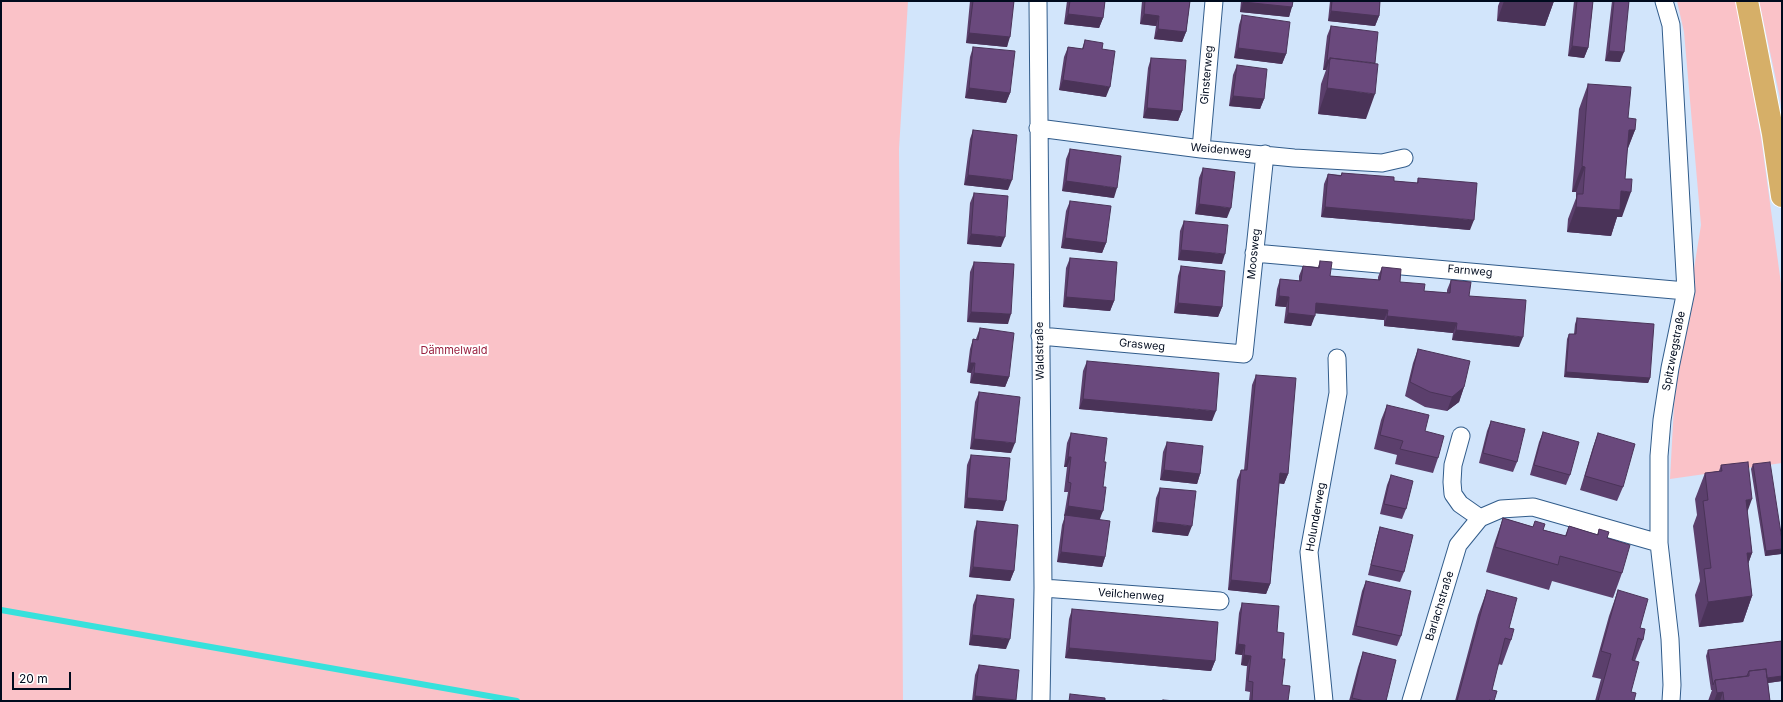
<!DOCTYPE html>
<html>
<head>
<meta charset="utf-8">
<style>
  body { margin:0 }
  #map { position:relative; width:1783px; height:702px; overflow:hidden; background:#d2e5fb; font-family:Inter,sans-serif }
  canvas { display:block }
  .frame { position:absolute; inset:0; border:2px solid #000b1e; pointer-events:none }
  .scale { position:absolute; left:12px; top:672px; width:59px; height:18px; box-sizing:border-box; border:2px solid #000b1e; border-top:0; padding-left:5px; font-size:12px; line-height:14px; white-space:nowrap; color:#000b1e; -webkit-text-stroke:3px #fff; paint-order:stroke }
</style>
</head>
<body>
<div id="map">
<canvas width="1783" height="702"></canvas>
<div class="frame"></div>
<div class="scale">20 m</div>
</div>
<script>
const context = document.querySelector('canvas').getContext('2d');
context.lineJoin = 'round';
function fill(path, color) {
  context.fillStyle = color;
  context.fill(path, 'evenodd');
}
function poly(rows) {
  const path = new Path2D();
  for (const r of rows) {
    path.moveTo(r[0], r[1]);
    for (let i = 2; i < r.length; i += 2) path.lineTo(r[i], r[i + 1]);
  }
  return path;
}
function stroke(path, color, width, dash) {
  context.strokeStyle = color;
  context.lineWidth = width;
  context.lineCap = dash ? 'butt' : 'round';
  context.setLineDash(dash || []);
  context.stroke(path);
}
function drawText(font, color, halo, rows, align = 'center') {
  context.font = font + ' Inter,sans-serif';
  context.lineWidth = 4;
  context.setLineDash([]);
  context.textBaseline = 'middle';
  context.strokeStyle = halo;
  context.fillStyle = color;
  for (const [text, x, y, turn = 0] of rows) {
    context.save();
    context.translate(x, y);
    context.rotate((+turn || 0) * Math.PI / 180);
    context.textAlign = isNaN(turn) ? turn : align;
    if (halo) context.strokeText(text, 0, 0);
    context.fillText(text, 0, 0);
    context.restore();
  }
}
const green = poly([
  [1,1,908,1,899,149,903,701,1,701],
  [1677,1,1736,1,1761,137,1782,291,1782,463,1670,479,1675,387,1701,225,1684,32],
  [1759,1,1782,1,1782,114,1780,98]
]);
const stream = poly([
  [1,610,517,701]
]);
const street = poly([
  [1038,1,1043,588,1041,701],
  [1664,1,1671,25,1686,291,1670,368,1662,420,1659,456,1659,543,1670,639,1672,685,1671,701],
  [1038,128,1201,149,1294,158,1382,163,1404,158],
  [1201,149,1214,1],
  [1254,253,1686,291],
  [1040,336,1244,354,1265,154],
  [1461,436,1453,465,1452,482,1453,494,1460,504,1480,518],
  [1043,588,1220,601],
  [1324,701,1309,552,1338,393,1337,358],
  [1411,701,1458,545,1480,518,1501,509,1533,507,1659,543]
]);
const primary = poly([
  [1747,1,1773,134,1782,196]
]);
const wall = poly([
  [970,1,1014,1,1007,47,966,43],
  [1067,1,1105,1,1103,18,1099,28,1064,24],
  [1142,1,1190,1,1186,32,1182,42,1154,39,1156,26,1140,24],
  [1241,1,1293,1,1289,17,1240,12],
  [1330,1,1380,1,1379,16,1375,26,1328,21],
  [1500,1,1554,1,1545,26,1497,21,1498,6],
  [1574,1,1593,1,1588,48,1584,58,1568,56],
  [1612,1,1629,1,1620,62,1605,61],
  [1242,15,1286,54,1282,64,1234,58,1239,25],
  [1331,26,1366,119,1318,114,1321,84,1326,70,1323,70,1327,36],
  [1085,40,1102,49,1106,97,1059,90,1064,57,1068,47,1082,49],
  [973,47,1010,93,1006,103,965,98,970,57],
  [1151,58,1182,111,1178,121,1143,118,1148,68],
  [1237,65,1264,99,1260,109,1229,106,1233,75],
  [1588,84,1628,118,1635,130,1627,151,1622,217,1617,217,1611,236,1567,232,1568,219,1576,198,1576,192,1572,192,1579,109],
  [973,130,1008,190,964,185,970,139],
  [1070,149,1114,198,1062,191,1066,159],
  [1203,168,1227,218,1195,214,1199,178],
  [1342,173,1394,181,1417,183,1418,178,1470,230,1321,217,1324,184,1328,174,1341,175],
  [974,193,1001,247,967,244,970,203],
  [1070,201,1106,243,1102,253,1061,248,1066,211],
  [1184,221,1222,264,1178,260,1180,231],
  [1070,258,1114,301,1110,311,1063,307,1066,268],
  [1320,261,1330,276,1378,280,1378,277,1382,267,1400,282,1424,291,1447,293,1447,290,1451,280,1469,296,1519,347,1452,340,1453,333,1384,326,1384,320,1315,313,1311,326,1284,323,1286,307,1275,306,1277,289,1280,279,1299,281,1299,276,1303,266,1318,267],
  [974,262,1008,324,967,322,970,272],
  [1181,266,1222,307,1218,317,1174,313,1178,276],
  [1577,318,1650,378,1648,383,1564,377,1567,339,1569,334,1574,334,1575,324],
  [980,328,1009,377,1005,387,970,383,971,373,967,372,970,349,973,339,976,339],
  [1418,349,1464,387,1459,402,1447,411,1425,407,1405,396,1413,363],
  [1087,361,1212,421,1079,409,1083,371],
  [1256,375,1288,474,1284,484,1279,483,1270,584,1266,594,1228,590,1237,480,1241,470,1244,470,1252,385],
  [979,392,1011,453,970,449,975,402],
  [1387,405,1425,431,1438,458,1433,473,1395,464,1397,455,1374,449,1381,420],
  [1491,421,1517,462,1513,472,1479,463,1487,431],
  [1543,432,1570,475,1566,485,1530,475,1539,442],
  [1071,433,1104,462,1103,487,1100,520,1105,557,1102,567,1057,562,1062,525,1065,516,1064,516,1068,492,1064,492,1067,467,1064,467,1067,443],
  [1598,433,1623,487,1617,501,1580,490,1593,447],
  [1167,442,1200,474,1197,484,1160,480,1163,452],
  [971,455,1003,511,964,508,967,465],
  [1753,464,1781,554,1765,556,1751,469],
  [1721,465,1747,512,1752,553,1748,564,1752,596,1743,622,1699,627,1695,595,1700,581,1693,526,1697,515,1695,499,1705,473,1719,471],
  [1391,475,1406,509,1402,519,1380,514,1387,485],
  [1160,488,1188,536,1152,532,1156,498],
  [1503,518,1565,536,1569,526,1597,535,1599,529,1607,538,1622,573,1613,598,1552,581,1549,590,1486,572,1494,544],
  [977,521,1014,571,1010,581,969,577,974,531],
  [1380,527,1404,572,1400,582,1368,575,1377,537],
  [1366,581,1401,636,1397,646,1352,635,1362,591],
  [1487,590,1509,628,1511,640,1502,665,1498,664,1492,690,1494,701,1455,701,1478,615],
  [1618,590,1640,628,1643,640,1635,661,1631,692,1634,701,1595,701,1601,679,1592,677,1609,616],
  [977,595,1006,649,969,645,973,605],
  [1242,603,1277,632,1282,659,1282,685,1288,701,1249,701,1250,692,1245,691,1247,666,1241,665,1242,655,1235,654,1239,613],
  [1072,609,1215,661,1211,671,1065,658,1069,619],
  [1782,641,1782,681,1768,683,1770,701,1708,701,1712,690,1711,690,1706,656,1708,650],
  [1363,652,1386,701,1349,701,1358,667],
  [979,665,1015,701,972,701,975,675]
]);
const shadedWall = poly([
  [1504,1,1554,1,1545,26,1497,21],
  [1243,2,1292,7,1289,17,1240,12],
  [1331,11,1379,16,1375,26,1328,21],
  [1068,14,1103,18,1099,28,1064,24],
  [1144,14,1159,16,1156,26,1140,24],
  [1158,29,1186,32,1182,42,1154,39],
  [969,33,1010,37,1007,47,966,43],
  [1572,46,1588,48,1584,58,1568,56],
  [1238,48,1286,54,1282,64,1234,58],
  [1609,51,1624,52,1620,62,1605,61],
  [1327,60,1330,60,1326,70,1323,70],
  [1063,80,1110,87,1106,97,1059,90],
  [969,88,1010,93,1006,103,965,98],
  [1327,88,1375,94,1366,119,1318,114],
  [1233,96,1264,99,1260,109,1229,106],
  [1147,108,1182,111,1178,121,1143,118],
  [1629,130,1635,130,1625,155],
  [1582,166,1585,167,1576,192,1572,192],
  [968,175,1012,180,1008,190,964,185],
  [1066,181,1117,188,1114,198,1062,191],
  [1621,191,1631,192,1622,217,1617,217,1611,236,1567,232,1576,207],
  [1199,204,1231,208,1227,218,1195,214],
  [1325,207,1474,220,1470,230,1321,217],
  [971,234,1005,237,1001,247,967,244],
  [1065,238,1106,243,1102,253,1061,248],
  [1181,250,1225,254,1222,264,1178,260],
  [1279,296,1289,297,1286,307,1275,306],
  [1066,297,1114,301,1110,311,1063,307],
  [1178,303,1222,307,1218,317,1174,313],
  [1316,303,1388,310,1384,320,1312,313],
  [971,312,1011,314,1008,324,967,322],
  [1288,313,1315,316,1311,326,1284,323],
  [1387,316,1457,323,1453,333,1384,326],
  [1456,330,1523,337,1519,347,1452,340],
  [970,363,975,363,971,373,967,372],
  [1566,372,1650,378,1648,383,1564,377],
  [974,373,1009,377,1005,387,970,383],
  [1464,387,1459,402,1447,411,1452,397],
  [1083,399,1216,411,1212,421,1079,409],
  [974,439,1015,443,1011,453,970,449],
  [1068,457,1071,457,1067,467,1064,467],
  [1164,470,1200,474,1197,484,1160,480],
  [1280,473,1288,474,1284,484,1276,483],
  [967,498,1006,501,1003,511,964,508],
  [1752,499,1743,524,1746,500],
  [1068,506,1103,511,1099,521,1064,516],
  [1156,522,1192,526,1188,536,1152,532],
  [1782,549,1781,554,1765,556,1766,551],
  [1061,552,1105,557,1102,567,1057,562],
  [1747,553,1752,553,1743,578],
  [973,567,1014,571,1010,581,969,577],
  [1231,580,1270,584,1266,594,1228,590],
  [1752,596,1743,622,1699,627,1708,602],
  [972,635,1010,639,1006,649,969,645],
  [1238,644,1245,645,1242,655,1235,654],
  [1069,648,1215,661,1211,671,1065,658],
  [1244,655,1251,656,1247,666,1241,665],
  [1782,676,1782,681,1746,686,1748,681],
  [1723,692,1720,701,1714,701,1717,693],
  [975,696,1016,700,1015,701,974,701]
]);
const building = poly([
  [973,1,1014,1,1010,37,969,33,973,1],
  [1070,1,1105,1,1103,18,1068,14,1070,1],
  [1145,1,1190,1,1186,32,1158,29,1159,16,1144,14,1145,1],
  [1243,1,1293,1,1292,7,1243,2,1243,1],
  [1332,1,1380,1,1379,16,1331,11,1332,1],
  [1577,1,1593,1,1588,48,1572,46,1577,1],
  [1614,1,1629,1,1624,52,1609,51,1614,1],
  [1242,15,1290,22,1286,54,1238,48,1242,15],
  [1331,26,1378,32,1375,63,1330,58,1330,60,1327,60,1331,26],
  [1085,40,1103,43,1102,49,1115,51,1110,87,1063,80,1068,47,1083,49,1085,40],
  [973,47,1015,51,1010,93,969,88,973,47],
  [1151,58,1186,60,1182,111,1147,108,1151,58],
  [1330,58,1378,64,1375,94,1327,88,1330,58],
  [1237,65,1267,69,1264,99,1233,96,1237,65],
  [1588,84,1631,87,1628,118,1636,119,1635,130,1629,130,1625,179,1632,179,1631,192,1621,191,1620,210,1576,207,1577,194,1583,194,1585,167,1582,166,1588,84],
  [973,130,1017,135,1012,180,968,175,973,130],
  [1070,149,1121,156,1117,188,1066,181,1070,149],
  [1203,168,1235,172,1231,208,1199,204,1203,168],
  [1342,173,1394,177,1394,181,1418,183,1418,178,1477,183,1474,220,1325,207,1328,174,1341,176,1342,173],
  [974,193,1008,196,1005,237,971,234,974,193],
  [1070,201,1111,206,1106,243,1065,238,1070,201],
  [1184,221,1228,225,1225,254,1181,250,1184,221],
  [1070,258,1117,262,1114,301,1066,297,1070,258],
  [1320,261,1332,262,1330,276,1380,280,1382,267,1401,269,1400,282,1425,284,1424,291,1450,293,1451,280,1471,282,1469,296,1526,300,1523,337,1456,330,1457,323,1387,316,1388,310,1316,303,1315,316,1288,313,1289,297,1279,296,1280,279,1301,281,1303,266,1319,268,1320,261],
  [974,262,1014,264,1011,314,971,312,974,262],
  [1181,266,1225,271,1222,307,1178,303,1181,266],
  [1577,318,1654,324,1650,378,1566,372,1569,334,1576,334,1577,318],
  [980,328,1014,333,1009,377,974,373,975,363,970,363,973,339,978,340,980,328],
  [1418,349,1470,361,1464,387,1452,397,1430,392,1410,382,1418,349],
  [1087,361,1219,373,1216,411,1083,399,1087,361],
  [1256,375,1296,378,1288,474,1280,473,1270,584,1231,580,1241,470,1247,470,1256,375],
  [979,392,1020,397,1015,443,974,439,979,392],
  [1387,405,1429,415,1425,431,1444,436,1438,458,1400,449,1403,441,1380,435,1387,405],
  [1491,421,1525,429,1517,462,1483,453,1491,421],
  [1543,432,1579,442,1570,475,1534,465,1543,432],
  [1071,433,1107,438,1104,462,1106,462,1103,487,1106,487,1103,511,1068,506,1071,483,1068,482,1071,457,1068,457,1071,433],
  [1598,433,1635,444,1623,487,1585,476,1598,433],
  [1167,442,1203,446,1200,474,1164,470,1167,442],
  [971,455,1010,458,1006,501,967,498,971,455],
  [1748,462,1752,499,1746,500,1752,553,1747,553,1752,596,1708,602,1704,569,1711,568,1703,501,1708,500,1705,473,1722,471,1721,465,1748,462],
  [1770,462,1782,540,1782,549,1766,551,1753,464,1770,462],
  [1391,475,1413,481,1406,509,1384,504,1391,475],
  [1160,488,1196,491,1192,526,1156,522,1160,488],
  [1065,515,1110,521,1105,557,1061,552,1065,515],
  [1503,518,1533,527,1535,521,1545,524,1543,530,1566,536,1569,526,1598,535,1599,529,1609,532,1607,538,1630,545,1622,573,1560,556,1558,565,1495,547,1503,518],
  [977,521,1018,525,1014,571,973,567,977,521],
  [1380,527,1413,535,1404,572,1371,565,1380,527],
  [1366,581,1411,591,1401,636,1356,626,1366,581],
  [1487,590,1517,598,1509,628,1514,629,1511,640,1505,638,1492,690,1497,691,1494,701,1489,700,1489,701,1457,701,1487,590],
  [1618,590,1648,599,1640,628,1645,629,1643,640,1638,638,1632,660,1639,662,1631,692,1636,693,1634,701,1598,701,1611,654,1601,651,1618,590],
  [977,595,1014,599,1010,639,972,635,977,595],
  [1242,603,1279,606,1277,632,1284,633,1282,659,1285,659,1282,685,1290,686,1288,701,1252,701,1253,682,1248,681,1251,656,1244,655,1245,645,1238,644,1242,603],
  [1072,609,1218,622,1215,661,1069,648,1072,609],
  [1782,641,1782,676,1767,678,1766,669,1749,671,1747,676,1715,680,1713,685,1708,650,1782,641],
  [1363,652,1396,660,1386,701,1365,701,1352,698,1363,652],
  [979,665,1019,670,1016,700,975,696,979,665],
  [1766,669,1770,701,1724,701,1723,692,1717,693,1715,680,1749,676,1749,671,1766,669],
  [1070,694,1105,698,1105,701,1069,701,1070,694],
  [1163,700,1176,701,1163,701,1163,700]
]);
const streetNames = [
  ["Ginsterweg",1207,75,-85],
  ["Weidenweg",1221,150,5],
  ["Moosweg",1254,254,-84],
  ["Farnweg",1470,271,5],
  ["Grasweg",1142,345,5],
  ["Waldstraße",1040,351,-91],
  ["Spitzwegstraße",1674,351,-79],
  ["Holunderweg",1316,517,-80],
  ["Veilchenweg",1131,595,4],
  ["Barlachstraße",1440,606,-73]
];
const parkNames = [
  ["Dämmelwald",454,351]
];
fill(green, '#fac2c8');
stroke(stream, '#37e1dc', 6);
stroke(street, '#315c8b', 19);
stroke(primary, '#fff', 24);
stroke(street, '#fff', 17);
stroke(primary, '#d6af68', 22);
fill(wall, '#5b3f6c');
fill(shadedWall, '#4a3358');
fill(building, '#6a497d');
stroke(building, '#4a3358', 1);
drawText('11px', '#000b1e', '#fff', streetNames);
drawText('11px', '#99203f', '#fff', parkNames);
</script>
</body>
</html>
